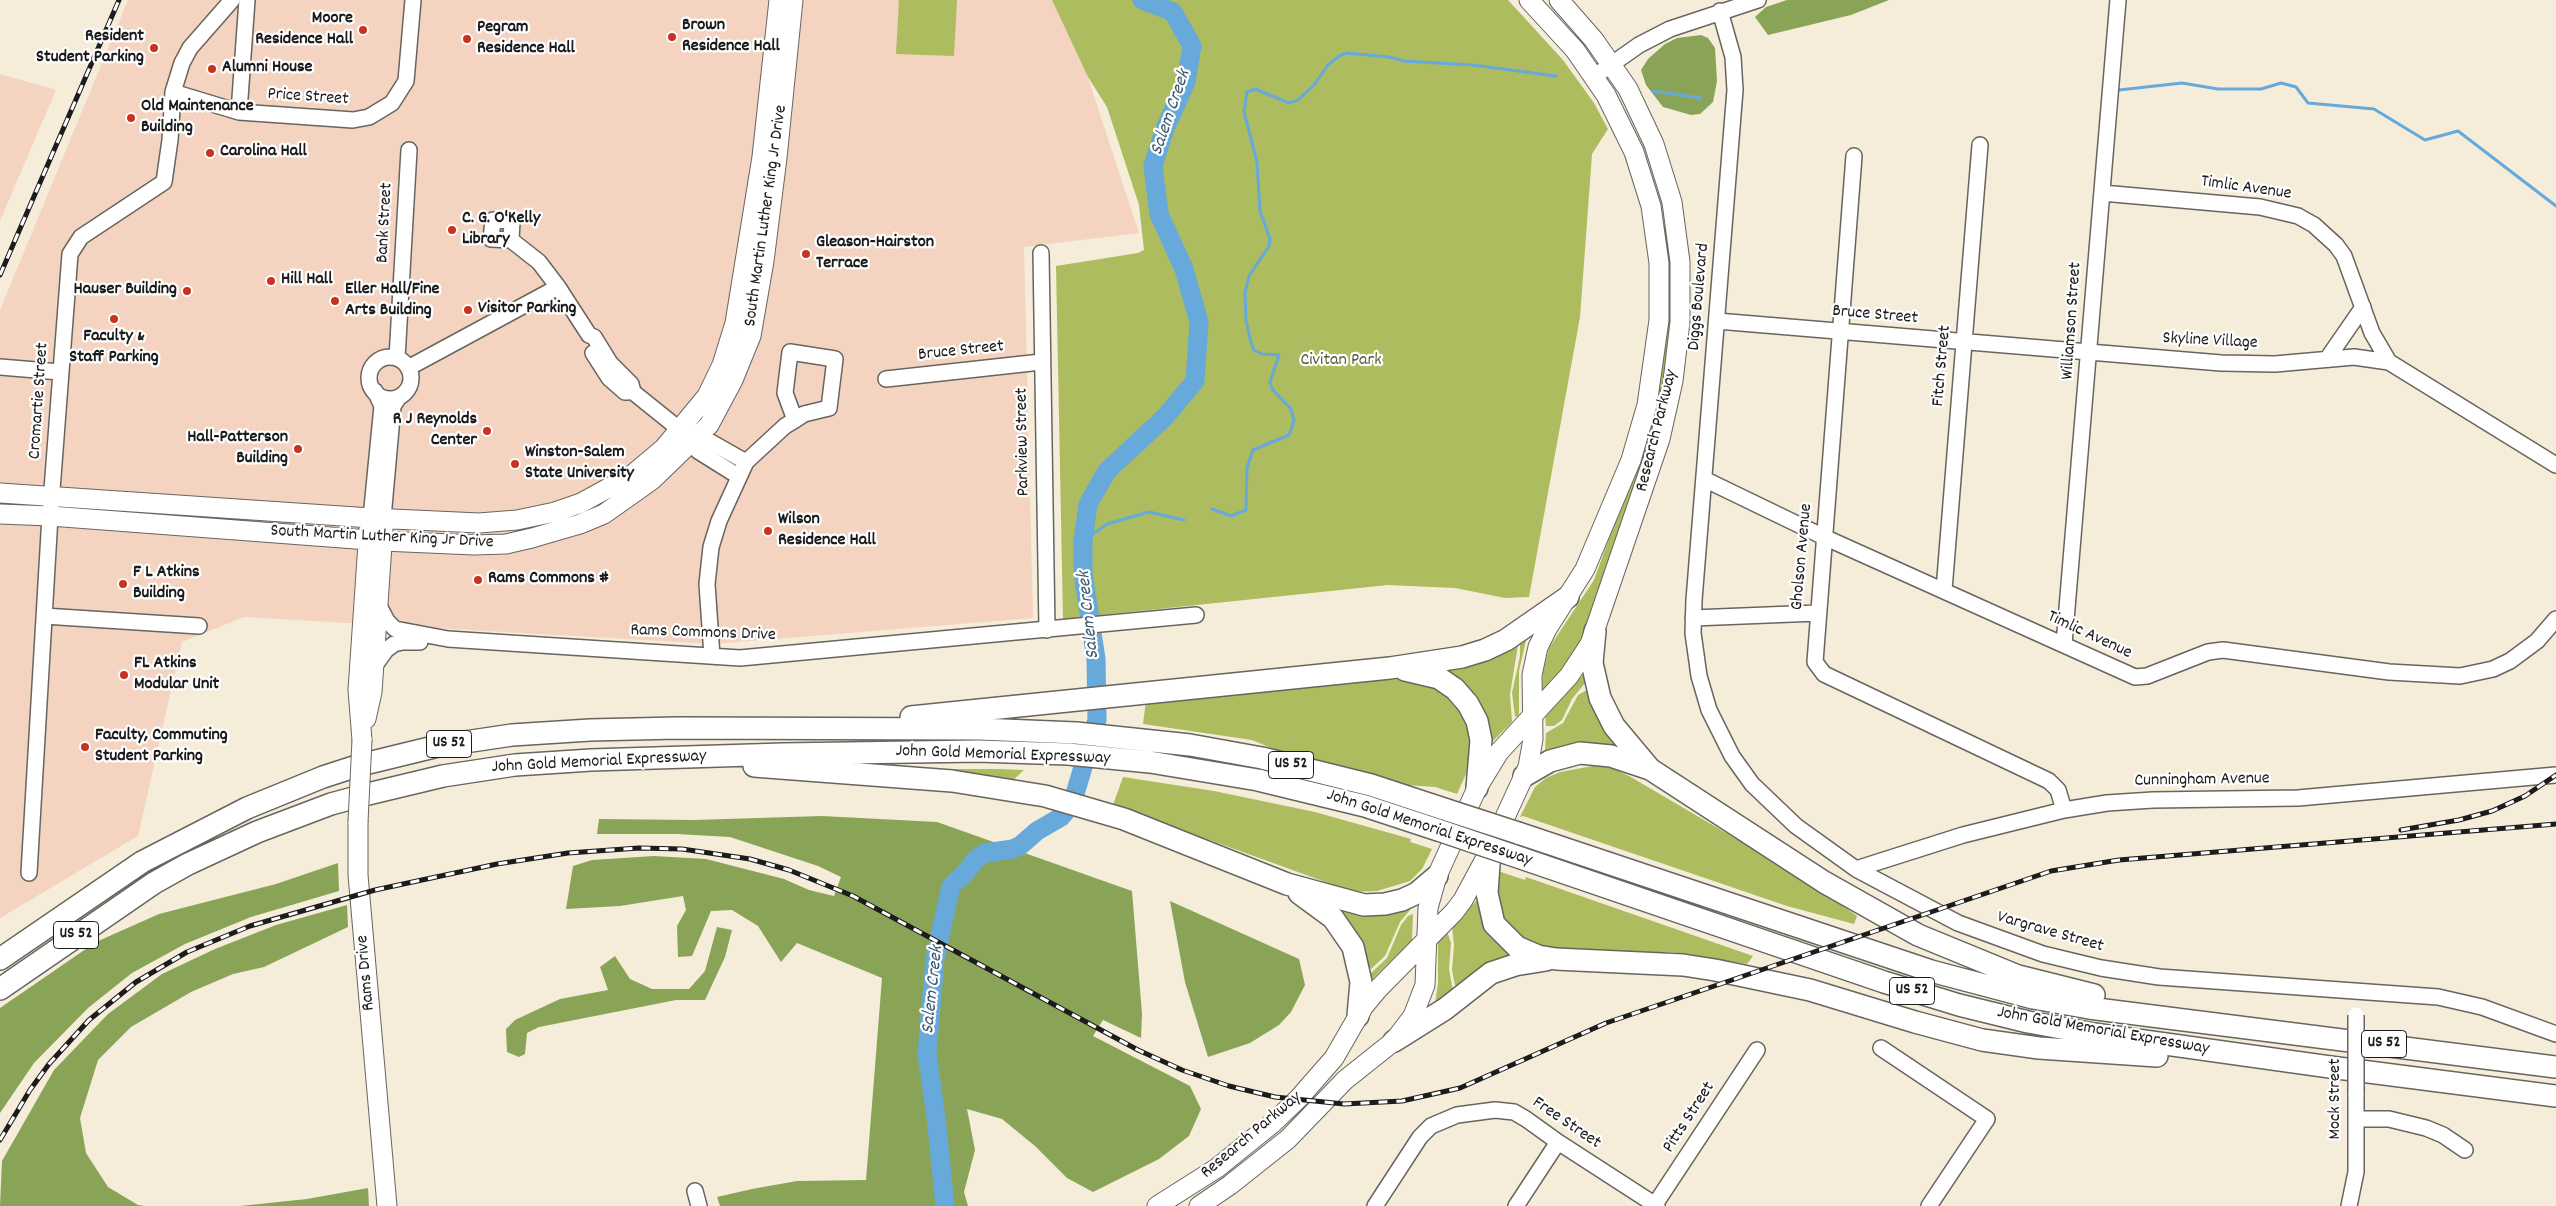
<!DOCTYPE html>
<html>
<head>
<meta charset="utf-8">
<style>
  body { margin:0 }
  canvas { display:block; background:#f5ecd9 }
</style>
</head>
<body>
<canvas width="2556" height="1206"></canvas>
<script>
const context = document.querySelector('canvas').getContext('2d');
context.lineJoin = 'round';
function fill(path, color) {
  context.fillStyle = color;
  context.fill(path, 'evenodd');
}
function poly(rows) {
  const path = new Path2D();
  for (const r of rows) {
    if (r.length === 3) {
      path.moveTo(r[0] + r[2], r[1]);
      path.arc(r[0], r[1], r[2], 0, 2 * Math.PI);
      continue;
    }
    path.moveTo(r[0], r[1]);
    for (let i = 2; i < r.length; i += 2) path.lineTo(r[i], r[i + 1]);
  }
  return path;
}
function stroke(path, color, width, dash) {
  context.strokeStyle = color;
  context.lineWidth = width;
  context.lineCap = dash ? 'butt' : 'round';
  context.setLineDash(dash || []);
  context.stroke(path);
}
function drawText(font, color, halo, rows, align = 'center') {
  context.font = font + ' Dekko,sans-serif';
  context.lineWidth = 4.5;
  context.setLineDash([]);
  context.textBaseline = 'middle';
  context.strokeStyle = halo;
  context.fillStyle = color;
  for (const [text, x, y, turn = 0] of rows) {
    context.save();
    context.translate(x, y);
    context.rotate((+turn || 0) * Math.PI / 180);
    context.textAlign = isNaN(turn) ? turn : align;
    if (halo) context.strokeText(text, 0, 0);
    context.fillText(text, 0, 0);
    context.restore();
  }
}
const built = poly([
  [128,0,1057,0,1073,32,1139,233,1024,247,1033,618,714,644,244,617,182,642,138,836,0,918,0,310],
  [0,74,56,90,0,221]
]);
const green = poly([
  [899,0,957,0,954,56,896,54],
  [1052,0,1508,0,1563,60,1594,103,1608,129,1592,154,1580,317,1529,597,1505,598,1455,588,1388,585,1063,619,1056,266,1138,253,1144,250,1139,205,1107,107,1088,77],
  [1662,217,1669,238,1674,299,1660,409,1585,634,1565,667,1542,692,1543,672,1549,648,1594,580,1634,469],
  [1527,636,1519,671,1519,714,1517,717,1515,716,1512,693,1520,656,1520,640],
  [1518,645,1510,694,1512,722,1492,742,1489,741,1432,667],
  [1583,675,1585,683,1572,699,1562,720,1554,726,1546,726,1545,716],
  [1409,676,1453,695,1472,729,1466,774,1457,794,1435,787,1406,785,1281,752,1252,740,1143,724,1146,701],
  [1587,690,1593,708,1613,742,1613,747,1545,752,1546,733,1563,723,1578,695],
  [1598,765,1610,767,1629,776,1803,878,1857,916,1854,924,1787,906,1523,816,1520,817,1535,787,1546,778,1560,772],
  [942,769,999,769,1024,770,1011,782,980,774],
  [1123,777,1214,791,1315,812,1411,839,1410,842,1432,849,1422,869,1410,881,1377,891,1353,892,1113,805],
  [1498,871,1525,880,1526,877,1753,956,1747,964,1672,952,1631,953,1546,950,1524,944,1496,913],
  [1477,900,1516,954,1459,987,1455,985,1452,970,1454,945,1452,926],
  [1414,905,1400,922,1385,956,1371,969,1368,967,1342,911],
  [1413,914,1412,940,1370,981,1369,975,1387,958,1401,925,1408,916],
  [1447,931,1451,943,1449,969,1453,991,1435,1004,1438,983,1438,940]
]);
const forest = poly([
  [1787,0,1889,0,1851,15,1768,35,1755,17,1766,7],
  [1701,35,1708,38,1715,48,1717,81,1713,102,1700,114,1691,115,1663,107,1646,85,1641,70,1648,59,1665,44,1677,38],
  [822,816,937,822,1132,891,1142,1014,1141,1038,1103,1020,1093,1036,1190,1086,1201,1109,1189,1136,1159,1159,1093,1192,1067,1178,1035,1146,1002,1119,967,1109,975,1150,964,1192,968,1206,720,1206,717,1197,752,1189,797,1181,866,1180,882,978,797,943,781,962,758,926,732,910,711,911,692,956,678,957,677,926,686,910,683,896,620,906,566,909,573,866,592,860,654,856,706,859,784,879,809,890,834,896,841,877,818,866,730,837,677,834,597,834,599,819,694,820],
  [338,863,339,891,251,917,185,944,132,973,88,1008,34,1063,0,1113,0,1008,96,942,159,914,276,884],
  [1170,901,1299,959,1305,985,1291,1012,1279,1025,1250,1043,1208,1057,1185,982],
  [347,905,348,927,264,967,233,974,191,992,131,1027,98,1060,80,1118,86,1153,108,1187,138,1205,145,1206,0,1206,2,1161,54,1070,108,1014,162,974,215,949,276,925],
  [717,927,732,930,725,957,705,1000,676,1000,539,1027,527,1033,525,1054,519,1057,507,1052,506,1029,515,1020,560,999,608,990,600,967,615,956,630,979,652,989,689,989,705,971],
  [368,1188,369,1206,240,1206,307,1199]
]);
const stream = poly([
  [2119,90,2182,83,2218,89,2261,89,2281,83,2296,87,2308,103,2374,109,2425,140,2458,131,2556,206],
  [1653,91,1701,98],
  [1212,509,1231,516,1246,510,1247,468,1253,450,1289,435,1294,421,1291,409,1272,389,1270,382,1279,355,1262,354,1254,350,1251,343,1246,320,1245,293,1249,276,1269,246,1270,239,1260,211,1257,162,1244,112,1247,92,1255,89,1289,103,1298,100,1314,85,1328,65,1339,56,1347,53,1389,57,1404,61,1473,65,1556,76],
  [1083,541,1107,524,1149,512,1184,520]
]);
const river = poly([
  [945,1206,936,1117,927,1054,935,959,951,886,964,874,976,859,985,853,1013,849,1021,845,1037,831,1061,817,1072,804,1097,720,1096,659,1083,573,1083,541,1088,504,1107,471,1165,417,1195,381,1199,322,1184,269,1159,214,1153,166,1164,131,1186,82,1192,46,1173,12,1142,0]
]);
const minor = poly([
  [1720,11,1733,57,1735,90,1694,600,1693,633,1699,676,1709,710,1732,756,1752,784,1796,826,1856,869,1958,923,2043,954,2101,968,2159,977,2438,997,2482,1007,2556,1034],
  [1595,76,1639,45,1670,29,1758,0],
  [173,92,239,112,353,120,369,117,392,103,406,81,413,0],
  [239,112,247,0],
  [1854,156,1815,662,1824,674,2049,781,2058,790,2064,810],
  [2102,193,2260,207,2298,216,2314,225,2336,245,2344,256,2372,333,2389,362],
  [511,240,512,221,493,220,491,239,511,240,539,262,558,287,589,335,594,337,610,363,631,384,633,392,694,441,698,451,738,476],
  [1041,253,1047,630],
  [1717,321,2221,363,2275,364,2354,357,2389,362,2556,465],
  [593,353,609,378,625,392,628,392],
  [390,378,21],
  [397,358,409,150],
  [2327,359,2363,307],
  [0,367,60,372],
  [408,368,558,287],
  [886,379,1041,362],
  [694,441,709,441,746,462],
  [1704,479,1824,537,2135,677,2147,676,2208,652,2223,650,2389,672,2460,676,2493,669,2510,661,2537,641,2556,619],
  [371,518,382,406,375,391],
  [383,518,393,406,399,397],
  [1944,590,1980,145],
  [377,602,387,621,395,629,448,639,740,658,1196,615],
  [44,616,199,626],
  [1693,618,1817,613],
  [2064,644,2118,0],
  [712,656,707,584,711,547,719,521,746,462,785,426,795,420,804,414,829,408,835,359,790,352,785,393,795,420],
  [373,668,386,650,394,644,402,642,420,642],
  [1856,869,1963,835,2064,810,2107,803,2153,800,2298,798,2556,775],
  [29,873,50,516,70,254,81,237,164,182,170,140,173,92,182,63,190,48,232,0],
  [1881,1048,1987,1119,1929,1206],
  [2356,1119,2389,1119,2426,1128,2443,1135,2465,1150],
  [695,1191,699,1206],
  [1375,1206,1420,1137,1431,1126,1457,1115,1495,1110,1514,1112,1526,1119,1558,1142,1657,1206],
  [1516,1206,1558,1142],
  [1654,1206,1757,1050],
  [2349,1206,2356,1172,2356,1094]
]);
const major = poly([
  [0,493,371,518,479,523,517,520,555,512,581,503,632,475,664,448,707,396,722,365,735,323,762,157,779,0],
  [0,514,50,516,382,541,474,545,506,544,532,538,580,524,604,514,652,480,709,425,733,380,751,336,764,261,777,158,793,0],
  [366,719,372,692,383,530],
  [362,740,358,690,369,529],
  [358,822,358,875,387,1206],
  [1157,1206,1217,1168,1274,1122,1299,1098,1334,1058,1364,1006,1379,988,1454,912,1463,900,1490,850,1528,767,1533,739,1532,675,1538,647,1547,629,1585,569,1631,460,1647,405,1659,320,1659,263,1651,206,1634,152,1606,95,1575,50,1529,0],
  [1199,1206,1230,1185,1288,1139,1345,1080,1394,1041,1413,1016,1425,985,1428,908,1437,876,1477,788,1499,752,1569,676,1590,644,1660,439,1673,381,1680,322,1680,262,1672,202,1654,144,1628,89,1594,40,1559,0]
]);
const highway = poly([
  [1595,631,1592,663,1600,698,1614,726,1650,769],
  [1405,670,1439,678,1455,689,1468,704,1477,721,1481,740,1477,788],
  [911,717,1390,668,1462,657,1485,650,1506,640,1568,597],
  [754,766,952,781,1045,796,1124,819,1287,884,1364,905,1385,904,1402,900,1417,893,1437,876],
  [1524,776,1550,761,1580,753,1611,756,1650,769,1824,882,1918,935,2018,976,2094,995],
  [1518,833,1931,971,2033,998,2089,1008,2556,1067],
  [1490,850,1487,893,1494,924,1517,947,1538,956,1556,959,1683,965,1715,970,1810,990,1915,1022,1982,1040,2039,1048,2157,1056],
  [1509,854,1884,982,1959,1005,2028,1022,2094,1034,2330,1067,2556,1096],
  [1299,893,1333,918,1353,947,1361,982,1358,1016],
  [0,959,142,862,247,808,323,777,360,765,438,746,512,735,590,730,677,728,979,729,1076,733,1190,745,1262,758,1371,785,1447,810],
  [0,989,154,883,188,864,257,832,331,804,368,794,443,776,515,765,591,760,783,754,978,751,1068,754,1150,762,1258,780,1365,806,1438,830],
  [1394,1041,1445,1009,1491,973,1515,965,1546,960]
]);
const rail = poly([
  [0,275,119,0],
  [2401,830,2459,820,2492,811,2525,796,2556,775],
  [0,1140,30,1090,49,1064,89,1020,136,982,187,952,250,926,375,890,497,864,568,853,639,848,682,849,750,859,789,870,853,896,1138,1050,1182,1070,1229,1086,1275,1097,1344,1104,1402,1101,1460,1088,1606,1023,2051,871,2119,860,2556,824]
]);
const minorBridge = poly([
  [2356,1015,2356,1094]
]);
const majorBridge = poly([
  [358,822,362,740]
]);
const highwayBridge = poly([
  [1447,810,1518,833],
  [1438,830,1509,854]
]);
const markers = [
  [363,30,5,"#c8321e"],
  [672,37,5,"#c8321e"],
  [467,39,5,"#c8321e"],
  [154,48,5,"#c8321e"],
  [212,69,5,"#c8321e"],
  [131,118,5,"#c8321e"],
  [210,153,5,"#c8321e"],
  [452,230,5,"#c8321e"],
  [806,254,5,"#c8321e"],
  [271,281,5,"#c8321e"],
  [187,291,5,"#c8321e"],
  [335,301,5,"#c8321e"],
  [468,310,5,"#c8321e"],
  [114,319,5,"#c8321e"],
  [487,431,5,"#c8321e"],
  [298,449,5,"#c8321e"],
  [515,464,5,"#c8321e"],
  [768,531,5,"#c8321e"],
  [478,580,5,"#c8321e"],
  [123,584,5,"#c8321e"],
  [124,675,5,"#c8321e"],
  [85,747,5,"#c8321e"]
];
const shields = [
  [449,744,45],
  [1291,765,45],
  [76,935,45],
  [1912,991,45],
  [2384,1044,45]
];
const shieldNames = [
  ["US 52",449,744],
  ["US 52",1291,765],
  ["US 52",76,935],
  ["US 52",1912,991],
  ["US 52",2384,1044]
];
const poiNames = [
  ["Moore",353,20,"right"],
  ["Residence Hall",353,41,"right"],
  ["Brown",682,27],
  ["Residence Hall",682,48],
  ["Pegram",477,29],
  ["Residence Hall",477,50],
  ["Resident",144,38,"right"],
  ["Student Parking",144,59,"right"],
  ["Alumni House",222,69],
  ["Old Maintenance",141,108],
  ["Building",141,129],
  ["Carolina Hall",220,153],
  ["C. G. O'Kelly",462,220],
  ["Library",462,241],
  ["Gleason-Hairston",816,244],
  ["Terrace",816,265],
  ["Hill Hall",281,281],
  ["Hauser Building",177,291,"right"],
  ["Eller Hall/Fine",345,291],
  ["Arts Building",345,312],
  ["Visitor Parking",478,310],
  ["Faculty &",114,338,"center"],
  ["Staff Parking",114,359,"center"],
  ["R J Reynolds",477,421,"right"],
  ["Center",477,442,"right"],
  ["Hall-Patterson",288,439,"right"],
  ["Building",288,460,"right"],
  ["Winston-Salem",525,454],
  ["State University",525,475],
  ["Wilson",778,521],
  ["Residence Hall",778,542],
  ["F L Atkins",133,574],
  ["Building",133,595],
  ["Rams Commons #",488,580],
  ["FL Atkins",134,665],
  ["Modular Unit",134,686],
  ["Faculty, Commuting",95,737],
  ["Student Parking",95,758]
];
const streetNames = [
  ["Price Street",308,98,4],
  ["Timlic Avenue",2246,189,8],
  ["South Martin Luther King Jr Drive",767,216,-82],
  ["Bank Street",386,223,-87],
  ["Diggs Boulevard",1700,297,-85],
  ["Bruce Street",1875,316,5],
  ["Williamson Street",2073,321,-86],
  ["Skyline Village",2210,342,3],
  ["Bruce Street",961,352,-6],
  ["Fitch Street",1943,366,-85],
  ["Cromartie Street",40,401,-86],
  ["Research Parkway",1658,431,-76],
  ["Parkview Street",1024,442,-91],
  ["South Martin Luther King Jr Drive",382,538,3],
  ["Gholson Avenue",1803,557,-85],
  ["Rams Commons Drive",703,634,2],
  ["Timlic Avenue",2089,636,25],
  ["John Gold Memorial Expressway",1003,756,2],
  ["John Gold Memorial Expressway",599,763,-3],
  ["Cunningham Avenue",2202,781,-1],
  ["John Gold Memorial Expressway",1429,829,18],
  ["Vargrave Street",2050,933,16],
  ["Rams Drive",367,973,-95],
  ["John Gold Memorial Expressway",2103,1032,10],
  ["Mock Street",2337,1099,-90],
  ["Pitts Street",1690,1118,-57],
  ["Free Street",1566,1124,34],
  ["Research Parkway",1252,1136,-40]
];
const parkNames = [
  ["Civitan Park",1341,362]
];
const waterNames = [
  ["Salem Creek",1172,113,-71],
  ["Salem Creek",1090,615,-96],
  ["Salem Creek",934,990,-84]
];
fill(built, '#f4d3c0');
fill(green, '#acbc5f');
fill(forest, '#89a456');
stroke(stream, '#66a9da', 3);
stroke(river, '#66a9da', 19);
stroke(minor, '#68655e', 18);
stroke(major, '#68655e', 21);
stroke(highway, '#68655e', 24);
stroke(minor, '#fff', 15);
stroke(major, '#fff', 19);
stroke(highway, '#fff', 21);
stroke(rail, '#1c1c1c', 5);
stroke(rail, '#fff', 3, [9]);
stroke(minorBridge, '#68655e', 18, []);
stroke(majorBridge, '#68655e', 21, []);
stroke(highwayBridge, '#68655e', 24, []);
stroke(minorBridge, '#fff', 15);
stroke(majorBridge, '#fff', 19);
stroke(highwayBridge, '#fff', 21);
for (const [x, y, r, color] of markers) {
  const dot = new Path2D();
  dot.arc(x, y, r, 0, 2 * Math.PI);
  context.fillStyle = color;
  context.fill(dot);
  stroke(dot, '#fff', 2);
}
for (const [x, y, w] of shields) {
  const box = new Path2D();
  box.roundRect(x - w / 2, y - 13.5, w, 27, 4);
  context.fillStyle = '#fff';
  context.fill(box);
  stroke(box, '#1c1c1c', 1);
}
drawText('bold 16px', '#1c1c1c', null, shieldNames);
drawText('bold 18px', '#1c1c1c', '#fff', poiNames, 'left');
drawText('18px', '#1c1c1c', '#fff', streetNames);
drawText('18px', '#565c37', '#fff', parkNames);
drawText('italic 19px', '#3d5b71', '#fff', waterNames);
</script>
</body>
</html>
